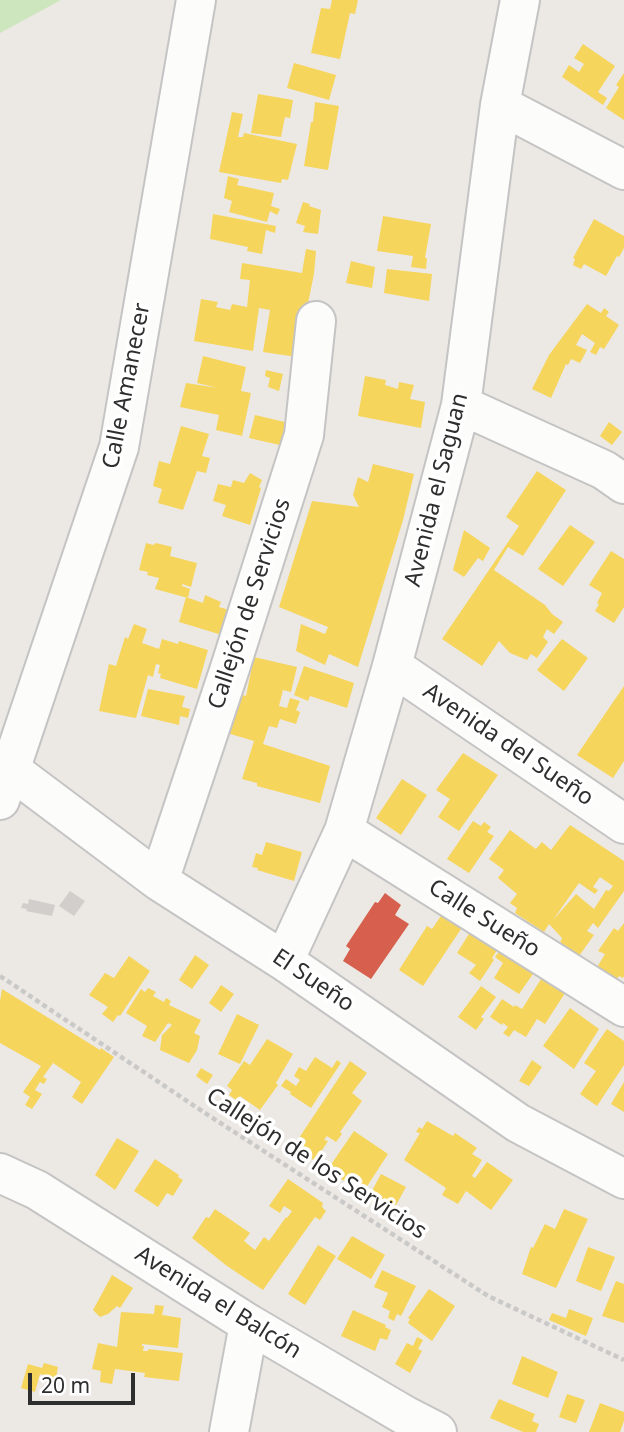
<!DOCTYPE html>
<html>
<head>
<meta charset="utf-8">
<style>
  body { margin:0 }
  #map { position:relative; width:624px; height:1432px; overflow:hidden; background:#ece8e4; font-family:"Noto Sans",sans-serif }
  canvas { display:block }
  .scale { position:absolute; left:28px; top:1373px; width:107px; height:32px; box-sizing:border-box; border:4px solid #2e2e2e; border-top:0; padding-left:9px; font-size:21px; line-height:24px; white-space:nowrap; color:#2e2e2e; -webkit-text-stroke:5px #fff; paint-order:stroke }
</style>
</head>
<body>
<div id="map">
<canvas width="624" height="1432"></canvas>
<div class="scale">20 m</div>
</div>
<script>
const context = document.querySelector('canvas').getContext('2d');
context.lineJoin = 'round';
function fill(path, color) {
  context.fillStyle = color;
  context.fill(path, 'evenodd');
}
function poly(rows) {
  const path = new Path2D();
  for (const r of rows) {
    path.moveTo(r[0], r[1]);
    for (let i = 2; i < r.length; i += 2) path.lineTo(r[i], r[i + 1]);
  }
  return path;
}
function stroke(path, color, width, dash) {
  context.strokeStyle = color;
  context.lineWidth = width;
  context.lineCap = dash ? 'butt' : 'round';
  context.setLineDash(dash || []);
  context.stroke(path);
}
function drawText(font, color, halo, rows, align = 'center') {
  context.font = font + ' "Noto Sans",sans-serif';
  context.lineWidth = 7;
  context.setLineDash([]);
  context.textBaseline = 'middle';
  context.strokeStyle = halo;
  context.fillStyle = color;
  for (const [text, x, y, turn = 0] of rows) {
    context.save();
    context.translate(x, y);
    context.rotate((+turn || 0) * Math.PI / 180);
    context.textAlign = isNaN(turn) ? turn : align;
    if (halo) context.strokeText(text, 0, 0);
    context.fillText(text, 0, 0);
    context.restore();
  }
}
const green = poly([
  [0,0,61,0,0,33]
]);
const homes = poly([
  [332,0,358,0,355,14,350,13,340,59,311,53,321,8,330,9],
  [583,44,615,66,598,92,607,98,603,105,562,77,569,65,579,72,584,64,574,58],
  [294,63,336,75,329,100,287,88],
  [624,73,624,120,606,108,619,87,616,85],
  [258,94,293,100,290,118,285,117,281,137,251,133],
  [315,102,339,106,328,170,304,166,311,122,313,122],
  [232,112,243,114,238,137,243,137,244,133,297,144,288,180,282,179,281,183,219,172],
  [228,176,239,179,237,185,274,193,271,206,280,209,277,215,270,211,267,222,229,212,232,201,224,198],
  [303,202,310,204,309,206,321,210,318,234,303,232,305,226,296,223],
  [213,214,276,226,275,233,266,230,262,254,247,251,248,247,210,239],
  [383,216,431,224,425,258,427,258,426,269,411,267,413,256,377,251],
  [594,219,624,236,624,248,619,257,617,256,606,276,584,264,581,269,573,265,575,259,573,258],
  [306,249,316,251,314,274,297,357,263,352,270,310,259,308,253,351,194,341,201,299,218,302,216,307,230,310,232,304,247,307,250,280,240,279,242,263,302,273],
  [351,261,375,267,372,288,346,283],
  [387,269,432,274,429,301,384,293],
  [587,304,601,313,604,308,609,312,606,316,619,325,604,349,600,347,596,355,590,352,595,343,582,334,576,345,587,350,580,363,571,359,568,365,566,364,551,398,532,389,549,355],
  [203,356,246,367,241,391,251,393,242,436,216,430,219,415,180,407,186,383,218,388,197,383],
  [266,370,283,374,279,391,268,387,270,378,265,376],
  [365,376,386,380,385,385,398,389,399,382,414,385,410,399,425,402,421,428,358,416],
  [255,415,289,423,284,446,249,438],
  [609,422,622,432,612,445,600,436],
  [181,426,209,434,202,456,210,458,206,473,197,471,183,510,158,503,162,489,153,486,159,461,170,464],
  [373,464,414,474,403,520,358,667,329,654,325,665,296,651,301,624,325,634,328,627,279,607,312,501,359,507,353,495,358,477,368,482],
  [537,471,566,490,523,556,508,547,494,570,545,605,552,614,563,622,554,634,547,629,543,637,548,642,537,658,531,654,527,660,510,653,499,641,482,666,442,639,519,526,506,517],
  [250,473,262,480,259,487,261,488,250,525,222,516,226,505,213,501,218,484,231,487,233,480,244,483],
  [570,525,595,542,563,586,538,569],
  [464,530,490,548,483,561,478,558,464,577,453,570],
  [146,543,153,545,156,543,172,547,170,556,197,563,191,587,182,584,182,586,190,589,188,598,155,589,159,578,147,575,148,572,139,570],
  [611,551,624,559,624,607,614,623,595,611,599,604,597,603,602,593,589,585],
  [205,595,221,602,219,607,229,610,222,635,179,622,186,597,203,603],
  [134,624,147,629,142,643,159,649,162,639,178,644,179,641,208,650,197,689,160,678,161,674,158,673,160,665,156,664,153,677,148,675,136,718,99,711,109,664,116,666,125,637,128,639],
  [562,639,588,658,564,691,537,670],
  [254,657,297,667,291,692,283,690,279,706,287,708,290,698,300,701,296,710,300,712,296,724,280,719,277,728,269,726,263,744,330,766,320,803,257,786,257,783,242,779,254,741,227,733,239,694,246,696],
  [304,666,354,683,347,708,310,696,308,701,294,695],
  [624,686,624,761,613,778,577,755],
  [148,689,185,696,182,707,190,709,188,718,180,716,179,725,141,716],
  [463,753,498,775,459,831,438,817,450,799,436,790],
  [402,779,427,795,401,835,376,818],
  [473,821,481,826,484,822,491,827,487,832,494,836,469,873,447,859],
  [570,825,624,861,624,891,598,928,593,923,587,931,594,935,579,956,560,943,562,938,549,924,544,932,515,913,517,908,510,903,517,894,498,878,504,870,489,859,510,830,536,849,542,842,551,850],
  [600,877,613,886,609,891,606,890,594,909,576,894,553,920,579,883,595,894,598,890,593,887],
  [266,842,302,852,294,881,257,870,258,868,252,867,256,853,262,855],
  [449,904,469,917,423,986,399,970,427,926,432,929],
  [624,923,624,976,623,978,619,976,615,982,596,969,605,954,598,951,614,928,618,931],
  [474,926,501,944,492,958,494,960,480,981,469,973,476,965,457,953],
  [507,941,540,964,519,994,494,978,503,963,495,957],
  [195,955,209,965,192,989,179,980],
  [129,956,150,971,120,1016,118,1015,113,1022,102,1014,108,1007,89,995,105,973,114,978],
  [543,976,567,990,545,1024,537,1019,526,1037,514,1030,509,1037,503,1033,508,1027,503,1023,502,1025,490,1017,502,999,514,1007,515,1005,522,1009],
  [221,985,234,994,221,1012,209,1003],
  [481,986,496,997,481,1017,484,1019,476,1030,458,1017],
  [148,988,156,992,153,996,164,1002,166,998,171,1001,169,1005,201,1020,194,1033,200,1036,197,1050,189,1063,160,1050,162,1035,172,1025,168,1023,155,1042,142,1036,147,1026,126,1013,141,989,145,992],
  [2,989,100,1050,101,1048,114,1057,82,1104,72,1097,81,1082,53,1063,43,1077,47,1079,44,1084,40,1082,35,1090,42,1094,32,1109,25,1105,30,1097,23,1092,41,1066,0,1043,0,1001],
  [570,1008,599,1029,574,1069,543,1046],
  [237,1014,259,1025,240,1064,218,1054],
  [607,1029,624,1041,624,1065,597,1106,580,1094,596,1071,584,1063],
  [267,1039,293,1054,276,1083,278,1085,260,1110,240,1096,236,1100,229,1095,232,1090,227,1086,244,1061,250,1065],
  [315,1057,332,1068,337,1060,341,1063,311,1108,290,1094,291,1092,281,1086,286,1079,296,1086,300,1080,294,1076,299,1067,306,1071],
  [532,1060,542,1067,529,1086,519,1081],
  [350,1061,367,1073,352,1093,362,1101,340,1132,342,1134,336,1142,327,1136,324,1140,328,1141,315,1161,293,1147],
  [201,1068,213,1075,207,1084,196,1076],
  [624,1082,624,1112,611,1104],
  [427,1121,453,1136,455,1133,477,1148,472,1154,482,1160,472,1176,475,1178,487,1162,513,1180,491,1210,466,1191,458,1204,442,1195,446,1188,404,1160,420,1133,416,1132,419,1127,422,1129],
  [354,1131,388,1154,362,1194,328,1169],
  [117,1138,139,1151,115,1190,95,1175],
  [155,1159,179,1175,178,1177,183,1180,173,1196,167,1193,158,1207,134,1191],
  [381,1174,406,1187,391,1214,368,1198],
  [288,1179,323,1203,322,1207,326,1211,320,1220,315,1217,263,1290,227,1266,192,1238,206,1217,209,1218,215,1209,250,1233,244,1241,255,1250,264,1237,269,1241,286,1217,287,1218,292,1211,284,1206,280,1213,269,1206],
  [564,1209,588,1219,556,1288,522,1274,531,1247,533,1248,545,1224,555,1229],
  [352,1236,385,1255,371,1279,337,1259],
  [318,1245,336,1256,305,1305,288,1294],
  [588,1247,615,1257,601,1291,576,1281],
  [382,1270,416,1286,401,1316,397,1314,394,1321,388,1318,390,1311,382,1307,388,1293,374,1287],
  [112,1275,133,1288,120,1308,117,1306,108,1314,100,1317,93,1310],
  [616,1281,624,1284,624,1323,602,1316],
  [429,1289,455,1306,432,1341,408,1323,410,1319,408,1318],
  [155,1305,164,1306,162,1315,181,1318,178,1348,142,1344,142,1346,144,1346,143,1351,148,1351,148,1349,183,1353,179,1381,144,1377,145,1373,115,1369,112,1384,100,1382,101,1371,92,1369,98,1343,117,1347,121,1312,154,1314],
  [569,1309,593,1318,586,1336,549,1320,552,1313,566,1318],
  [353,1310,386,1325,385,1327,391,1330,387,1340,380,1338,375,1351,341,1336],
  [417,1337,423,1340,418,1349,422,1351,410,1373,395,1364,407,1343,413,1346],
  [522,1356,558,1372,548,1398,512,1384],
  [44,1363,58,1367,56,1378,40,1374,35,1392,21,1388,28,1364,42,1368],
  [567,1394,585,1400,576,1423,559,1417],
  [499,1399,535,1414,532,1421,539,1424,536,1432,523,1432,490,1418],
  [600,1403,624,1412,624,1421,620,1432,589,1432]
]);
const shops = poly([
  [385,893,401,905,395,915,409,924,371,979,343,961,350,949,346,946,375,902,378,903]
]);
const building = poly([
  [70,891,85,901,74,916,59,906],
  [29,899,55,905,52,916,26,911,27,909,21,908,23,903,28,904]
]);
const path = poly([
  [0,976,208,1115,488,1296,624,1360]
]);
const minor = poly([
  [500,105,624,170],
  [461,405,604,470,624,484],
  [392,666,624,824],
  [11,770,159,881,284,961,518,1123,624,1179],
  [344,831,624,1007],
  [159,881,230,668,304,435,316,321],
  [284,961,344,831,392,666,461,405,500,105,520,0],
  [0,1173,37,1190,249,1324,406,1416,437,1432],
  [229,1432,249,1324]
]);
const secondary = poly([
  [0,800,119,447,196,0]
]);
const streetNames = [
  ["Calle Amanecer",127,386,-79],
  ["Avenida el Saguan",437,490,-76],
  ["Callejón de Servicios",250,604,-72],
  ["Avenida del Sueño",508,745,34],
  ["Calle Sueño",484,919,32],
  ["El Sueño",313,981,34],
  ["Callejón de los Servicios",316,1164,33],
  ["Avenida el Balcón",218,1303,32]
];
fill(green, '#cee6be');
fill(homes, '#f6d55c');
fill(shops, '#d6604d');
fill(building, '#d1cecb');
stroke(minor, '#c5c4c5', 42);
stroke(secondary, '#c5c4c5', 42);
stroke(path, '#c9c9c8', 4.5, [5, 3.5]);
stroke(minor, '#fcfcfb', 38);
stroke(secondary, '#fcfcfb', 38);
drawText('23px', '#2e2e2e', '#fff', streetNames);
</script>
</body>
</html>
